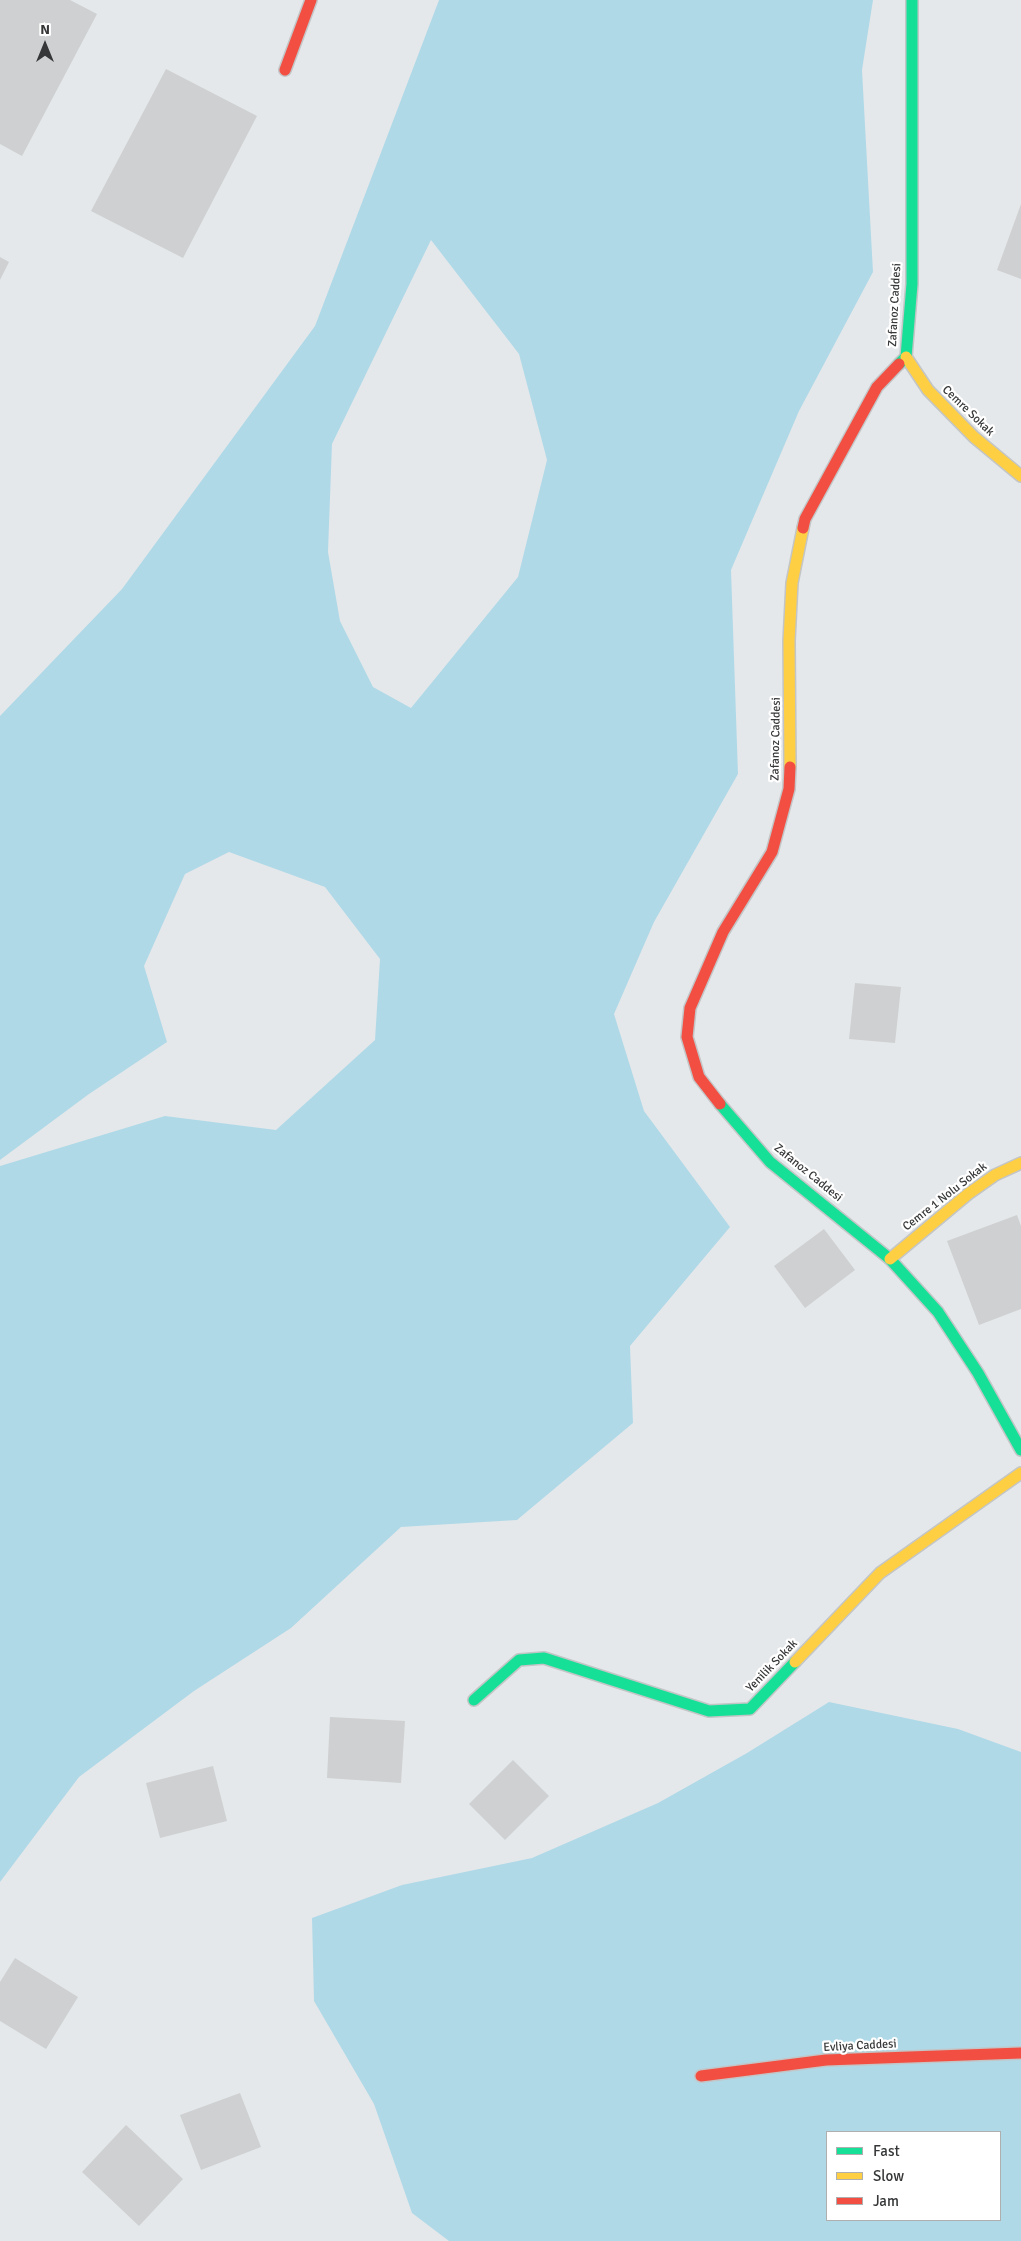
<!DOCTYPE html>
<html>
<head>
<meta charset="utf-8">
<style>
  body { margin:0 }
  #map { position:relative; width:1021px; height:2241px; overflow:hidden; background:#e5e8ea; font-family:Signika,sans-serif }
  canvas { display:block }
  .legend { position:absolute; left:826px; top:2131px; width:175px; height:90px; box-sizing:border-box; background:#fff; border:1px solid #afafaf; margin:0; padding:6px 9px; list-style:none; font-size:15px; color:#363738 }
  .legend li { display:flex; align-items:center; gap:10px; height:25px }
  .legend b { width:25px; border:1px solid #afafaf }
  .north { position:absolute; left:20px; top:20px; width:50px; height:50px; -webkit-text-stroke:4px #fff; paint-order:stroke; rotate:0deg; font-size:14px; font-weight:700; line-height:20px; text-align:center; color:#363738 }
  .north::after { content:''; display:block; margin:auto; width:18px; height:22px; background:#363738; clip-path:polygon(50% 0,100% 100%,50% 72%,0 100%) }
</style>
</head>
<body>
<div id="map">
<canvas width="1021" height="2241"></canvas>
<ul class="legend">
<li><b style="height:6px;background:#16e098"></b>Fast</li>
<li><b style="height:6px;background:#ffcf43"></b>Slow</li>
<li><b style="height:6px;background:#f24e42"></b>Jam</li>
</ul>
<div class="north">N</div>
</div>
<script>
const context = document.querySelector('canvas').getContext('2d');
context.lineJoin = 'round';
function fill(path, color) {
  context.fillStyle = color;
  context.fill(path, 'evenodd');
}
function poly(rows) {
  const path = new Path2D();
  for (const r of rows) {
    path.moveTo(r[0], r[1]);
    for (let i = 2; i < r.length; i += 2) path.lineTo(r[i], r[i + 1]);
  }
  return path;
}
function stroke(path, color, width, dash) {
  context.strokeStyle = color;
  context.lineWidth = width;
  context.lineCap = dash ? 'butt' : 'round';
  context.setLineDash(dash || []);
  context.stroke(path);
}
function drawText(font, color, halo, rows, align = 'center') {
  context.font = font + ' Signika,sans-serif';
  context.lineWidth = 4.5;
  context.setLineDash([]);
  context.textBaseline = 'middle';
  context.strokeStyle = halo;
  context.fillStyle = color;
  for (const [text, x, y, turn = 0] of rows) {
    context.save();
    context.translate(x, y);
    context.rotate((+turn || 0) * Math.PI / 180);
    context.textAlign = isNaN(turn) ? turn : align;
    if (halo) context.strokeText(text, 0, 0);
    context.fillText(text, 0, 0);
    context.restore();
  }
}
const green = poly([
  [439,0,873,0,862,70,873,272,799,411,731,570,738,774,654,922,614,1014,644,1111,730,1227,630,1346,633,1423,517,1520,401,1527,291,1628,194,1691,79,1777,0,1882,0,1166,165,1116,276,1130,375,1040,380,959,325,887,229,852,185,874,144,966,167,1042,89,1094,0,1160,0,716,122,589,315,326],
  [431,240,519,354,547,460,518,577,411,708,373,687,340,621,328,552,332,444],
  [829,1702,958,1729,1021,1752,1021,2241,449,2241,412,2213,374,2104,314,2001,312,1918,402,1885,532,1858,658,1803,747,1753],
  [827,2132,1000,2132,1000,2220,827,2220]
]);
const building = poly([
  [0,0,70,0,97,14,22,156,0,144],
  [166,69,257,116,183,258,91,211],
  [1021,204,1021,279,997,270],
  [0,257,9,262,0,280],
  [855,983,901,987,895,1043,849,1039],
  [1017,1215,1021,1226,1021,1309,979,1325,947,1241],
  [824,1229,855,1270,805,1308,774,1266],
  [330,1717,405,1721,401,1783,327,1778],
  [513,1760,549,1796,505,1840,469,1804],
  [213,1766,227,1821,160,1838,146,1783],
  [15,1958,78,1997,46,2049,0,2021,0,1982],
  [240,2093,261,2147,201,2170,180,2115],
  [126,2125,183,2179,139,2226,82,2172]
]);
const fast = poly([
  [899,364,906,357,912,284,912,0],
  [720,1104,770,1162,890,1259,938,1312,978,1373,1021,1450],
  [474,1700,519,1660,544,1658,709,1711,750,1709,795,1662]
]);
const slow = poly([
  [906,357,928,390,974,437,1021,476],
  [790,767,789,641,792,583,803,528],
  [890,1259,968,1194,995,1175,1021,1163],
  [795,1662,880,1573,1021,1473]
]);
const jam = poly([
  [285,70,311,0],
  [803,528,805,519,877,387,899,364],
  [720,1104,699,1077,687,1037,690,1008,723,932,772,852,789,789,790,767],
  [701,2076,826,2060,1021,2053]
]);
const streetNames = [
  ["Zafanoz Caddesi",895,305,-87],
  ["Cemre Sokak",968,411,44],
  ["Zafanoz Caddesi",776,739,-89],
  ["Zafanoz Caddesi",808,1173,39],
  ["Cemre 1 Nolu Sokak",945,1197,-38],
  ["Yenilik Sokak",772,1666,-46],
  ["Evliya Caddesi",860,2046,-3]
];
fill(green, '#b0d9e8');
fill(building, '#ced0d1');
stroke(fast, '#c3c5c6', 14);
stroke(slow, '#c3c5c6', 14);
stroke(jam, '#c3c5c6', 14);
stroke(fast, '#16e098', 11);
stroke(slow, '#ffcf43', 11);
stroke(jam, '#f24e42', 11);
drawText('12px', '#363738', '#fff', streetNames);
</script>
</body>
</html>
